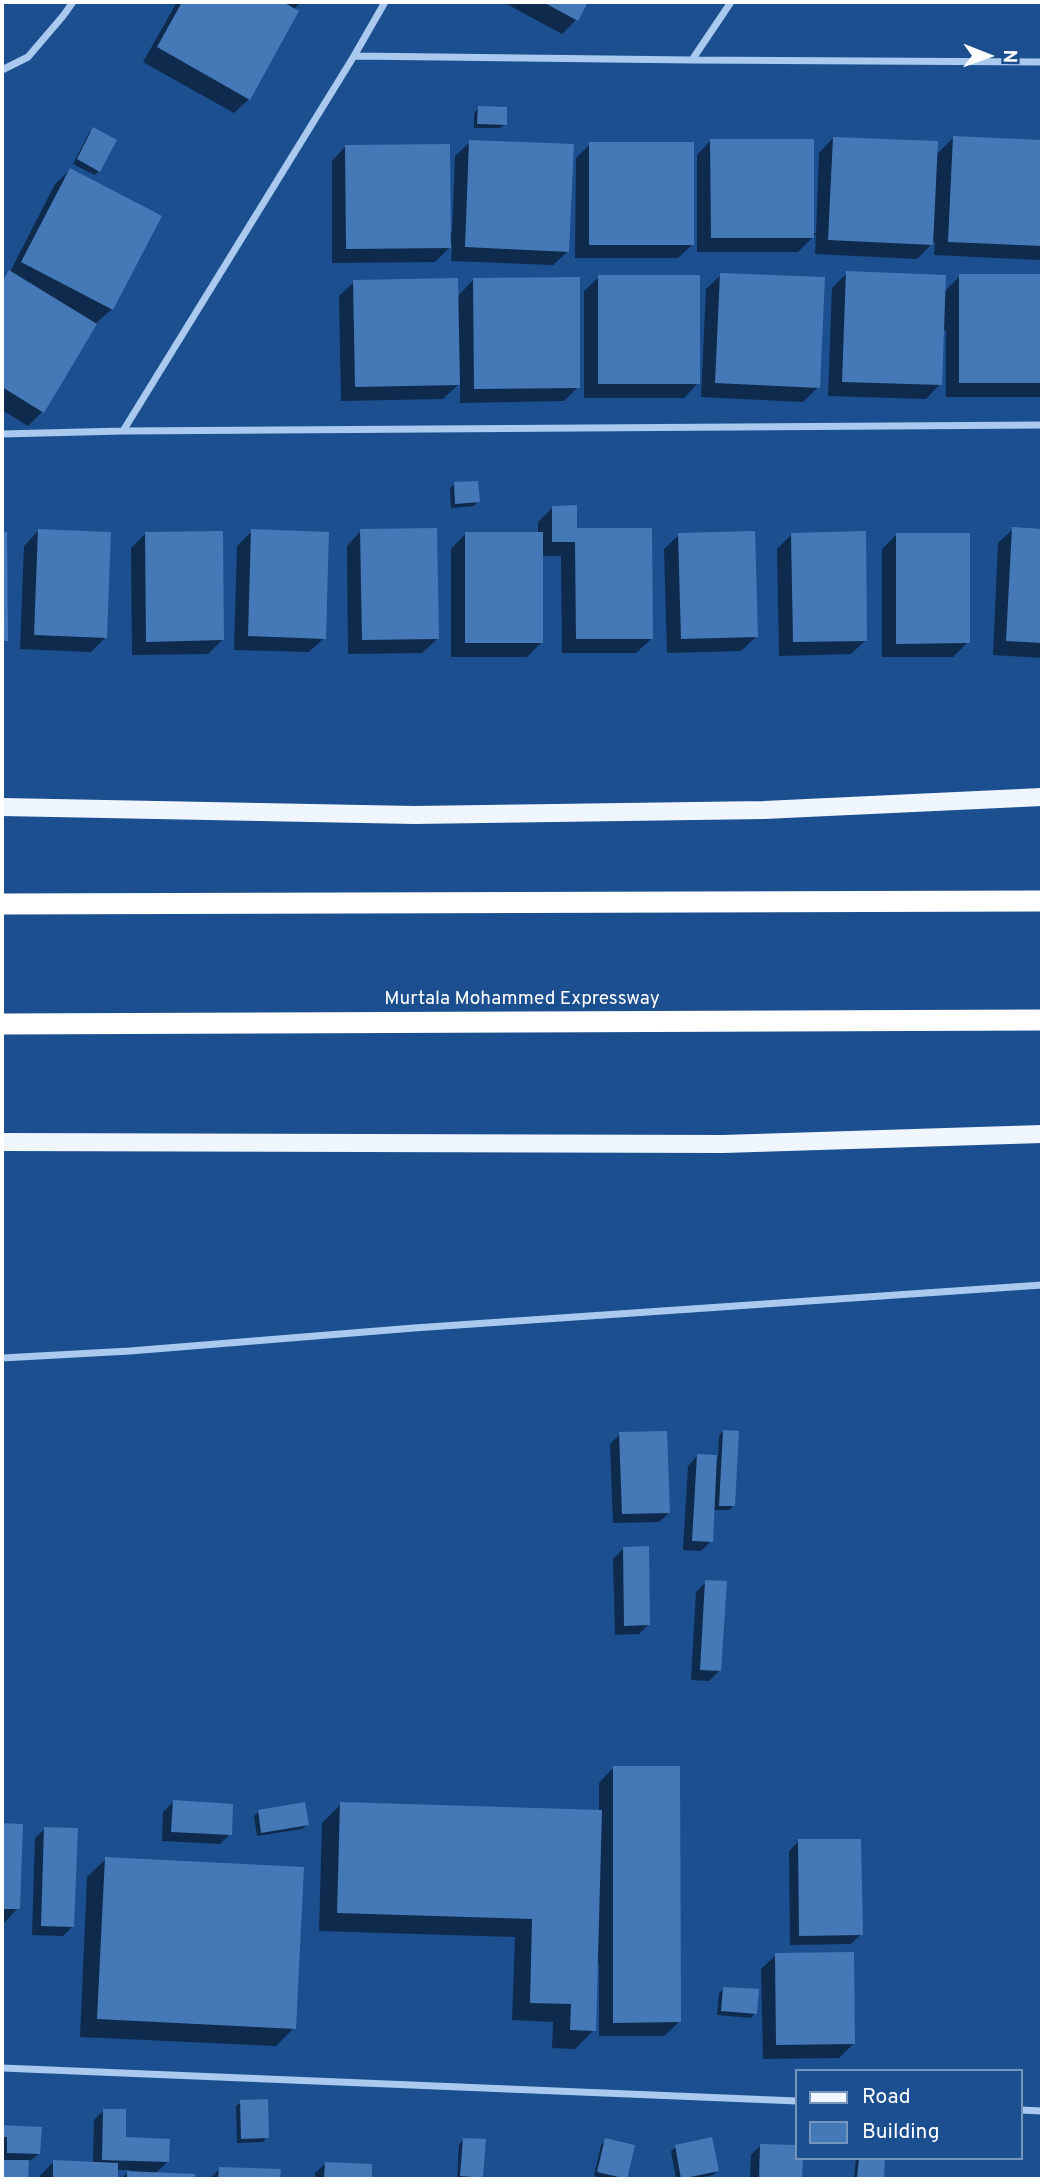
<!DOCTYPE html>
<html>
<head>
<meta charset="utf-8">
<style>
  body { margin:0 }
  #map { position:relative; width:1044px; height:2181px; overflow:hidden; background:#1b4f8f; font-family:Overpass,sans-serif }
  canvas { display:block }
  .frame { position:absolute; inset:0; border:4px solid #fff; pointer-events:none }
  .legend { position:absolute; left:795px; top:2069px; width:228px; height:91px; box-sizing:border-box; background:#1b4f8f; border:2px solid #7695bc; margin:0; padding:9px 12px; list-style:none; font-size:21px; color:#fff }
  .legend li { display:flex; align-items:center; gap:14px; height:35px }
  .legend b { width:35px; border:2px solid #7695bc }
  .north { position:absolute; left:953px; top:21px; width:70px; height:70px; -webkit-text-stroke:5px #1b4f8f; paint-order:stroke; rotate:91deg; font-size:19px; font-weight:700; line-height:28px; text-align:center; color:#fff }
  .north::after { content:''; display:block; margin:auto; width:24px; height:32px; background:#fff; clip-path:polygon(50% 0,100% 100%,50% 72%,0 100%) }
</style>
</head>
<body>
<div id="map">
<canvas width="1044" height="2181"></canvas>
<div class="frame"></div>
<ul class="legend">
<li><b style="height:9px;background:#f0f6ff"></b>Road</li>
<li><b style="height:19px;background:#4478b7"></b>Building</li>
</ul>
<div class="north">N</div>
</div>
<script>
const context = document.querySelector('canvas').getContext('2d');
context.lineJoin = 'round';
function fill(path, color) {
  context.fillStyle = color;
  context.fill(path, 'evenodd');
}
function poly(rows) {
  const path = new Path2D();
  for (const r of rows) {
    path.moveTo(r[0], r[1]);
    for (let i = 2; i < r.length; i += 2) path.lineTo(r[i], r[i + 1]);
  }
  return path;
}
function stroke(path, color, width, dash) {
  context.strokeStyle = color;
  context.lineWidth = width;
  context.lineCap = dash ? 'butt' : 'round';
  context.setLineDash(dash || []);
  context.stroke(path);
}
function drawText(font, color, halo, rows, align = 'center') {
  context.font = font + ' Overpass,sans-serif';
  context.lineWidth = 5;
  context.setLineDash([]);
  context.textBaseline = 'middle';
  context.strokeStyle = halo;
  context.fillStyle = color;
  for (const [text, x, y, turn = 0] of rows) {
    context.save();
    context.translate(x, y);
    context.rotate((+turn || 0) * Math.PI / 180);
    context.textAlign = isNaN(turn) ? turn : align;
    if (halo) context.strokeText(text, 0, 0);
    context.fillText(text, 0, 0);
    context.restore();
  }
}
const shadow = poly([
  [177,2,301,2,293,10,249,99,234,113,143,62],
  [503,2,586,2,576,20,562,34],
  [479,108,505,124,500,128,474,128,474,113],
  [94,129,99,171,95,175,73,164,89,133],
  [954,137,1042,141,1042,257,1039,260,934,255,935,241,917,259,815,254,816,234,798,252,697,252,697,155,711,140,812,233,816,233,819,153,833,138,936,155],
  [470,142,568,251,553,265,451,261,452,245,435,262,332,263,332,161,346,146,449,232,452,233,455,156],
  [590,144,693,244,678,258,575,258,576,158],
  [70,170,159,217,112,309,96,323,42,412,28,426,2,410,2,280,10,272,55,184],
  [847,273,944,292,960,276,1042,276,1042,397,946,397,946,330,942,330,940,384,926,399,828,396,832,288],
  [721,275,818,387,803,402,701,397,706,289],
  [599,277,698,383,684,398,584,398,584,291],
  [474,279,578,387,564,401,460,403,460,383,443,399,341,401,339,296,354,282,457,297],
  [455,484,478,501,474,506,451,508,450,488],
  [553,507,575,530,651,639,636,653,562,653,561,556,541,556,542,642,527,657,451,657,451,549,465,534,538,534,538,522],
  [1013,529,1042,530,1042,658,993,655,998,543],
  [38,531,106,637,91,652,20,649,24,546],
  [252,531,324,638,309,652,234,650,237,546],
  [361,531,437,639,422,653,348,654,347,546],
  [146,533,222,640,208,654,132,655,131,548],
  [2,534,6,534,6,640,2,645],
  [792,534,866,640,851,654,779,656,777,549],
  [897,534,968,642,953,657,882,657,882,549],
  [679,535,756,637,741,651,667,653,664,549],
  [723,1431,733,1506,729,1510,713,1510,711,1541,701,1551,683,1550,688,1466,697,1456,718,1457,719,1436],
  [620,1434,669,1513,659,1522,613,1523,610,1444],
  [623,1549,649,1624,639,1634,615,1635,613,1559],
  [706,1582,719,1671,709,1681,691,1680,696,1592],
  [613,1768,679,2022,664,2036,599,2036,599,1964,596,1964,594,2030,575,2049,552,2048,553,2022,512,2020,515,1937,319,1931,322,1823,341,1804,599,1812,599,1783],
  [173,1802,230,1834,220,1844,162,1841,163,1812],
  [259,1811,307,1825,302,1829,257,1836,254,1816],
  [2,1825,21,1826,18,1908,4,1923,2,1923],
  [45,1829,72,1927,63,1936,32,1935,35,1838],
  [799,1841,861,1934,851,1944,790,1945,789,1851],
  [106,1859,294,2028,276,2046,80,2037,87,1877],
  [776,1955,854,2043,839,2058,763,2059,761,1969],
  [724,1989,755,2013,751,2018,717,2015,719,1993],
  [2,2095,2,2127,40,2128,39,2154,27,2163,27,2179,2,2179],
  [241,2102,267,2137,263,2142,237,2143,236,2106],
  [104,2110,124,2139,168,2161,155,2174,193,2175,193,2179,121,2179,130,2170,116,2170,116,2179,39,2179,40,2176,54,2161,93,2163,94,2120],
  [464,2140,481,2177,479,2179,457,2179,459,2144],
  [606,2140,625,2178,624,2179,606,2179,594,2176,601,2145],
  [761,2145,797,2147,797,2158,801,2158,800,2179,750,2179,751,2155],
  [676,2147,717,2171,713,2175,693,2179,676,2179,671,2151],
  [856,2158,884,2158,882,2179,854,2179],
  [325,2164,370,2166,370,2179,315,2179,315,2173],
  [220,2169,279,2171,279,2179,209,2179]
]);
const building = poly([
  [182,2,283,2,299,11,250,100,157,47],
  [543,2,588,2,578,21],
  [478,106,507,107,507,125,477,124],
  [93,127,117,140,100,172,77,159],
  [953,136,1042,140,1042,246,948,242],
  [833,137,938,141,933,245,828,240],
  [710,139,814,139,814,238,711,238],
  [469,140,574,144,569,252,465,247],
  [589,142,694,142,694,245,589,245],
  [450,144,451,248,346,249,345,145],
  [70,168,162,216,113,310,21,262],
  [9,270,97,324,44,413,2,387,2,282],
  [846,271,946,275,942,385,842,382],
  [720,273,825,277,820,388,715,383],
  [959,274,1042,274,1042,383,959,383],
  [598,275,700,275,700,384,598,384],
  [580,277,580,388,474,389,473,278],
  [458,278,460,385,355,387,353,280],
  [478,481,480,502,455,504,454,482],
  [577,505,577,528,652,528,653,639,576,639,575,542,552,542,552,506],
  [1012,527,1042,529,1042,643,1006,641],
  [437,528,439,639,362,640,360,529],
  [38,529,111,532,107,638,34,635],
  [251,529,329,532,326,639,248,636],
  [223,531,224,640,146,642,145,532],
  [755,531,758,637,681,639,678,533],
  [866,531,867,641,793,642,791,533],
  [2,532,7,532,8,641,2,641],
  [465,532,543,532,543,643,465,643],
  [896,533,970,533,970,643,896,644],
  [723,1430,739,1431,735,1506,719,1506],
  [667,1431,670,1513,622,1514,619,1432],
  [697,1454,717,1455,713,1542,692,1541],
  [649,1546,650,1625,624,1626,623,1547],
  [705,1580,727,1581,721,1671,700,1670],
  [613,1766,680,1766,681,2022,613,2023],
  [173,1800,233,1804,232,1835,171,1832],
  [305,1802,309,1825,261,1833,258,1810],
  [340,1802,602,1810,596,2031,570,2030,571,2004,530,2003,532,1919,337,1913],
  [2,1823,23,1824,20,1909,2,1909],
  [44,1827,78,1828,74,1927,41,1926],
  [798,1839,861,1839,863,1935,799,1936],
  [105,1857,304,1867,296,2029,97,2019],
  [854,1952,855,2044,776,2045,775,1953],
  [723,1987,759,1989,757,2014,721,2011],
  [268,2099,269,2138,241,2139,240,2100],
  [103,2109,126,2109,126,2137,170,2139,169,2162,102,2160],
  [2,2125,42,2127,40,2154,7,2153,7,2137,2,2137],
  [712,2137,719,2171,681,2179,675,2145],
  [463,2138,486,2139,483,2178,460,2176],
  [605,2138,635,2145,627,2179,597,2172],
  [760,2144,797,2145,797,2158,803,2158,802,2179,759,2179],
  [859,2158,885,2158,884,2179,857,2179],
  [2,2160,29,2160,28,2179,2,2179],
  [53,2160,118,2163,118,2179,53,2179],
  [325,2162,372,2164,372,2179,324,2179],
  [219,2167,281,2169,280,2179,218,2179],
  [127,2171,195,2174,195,2179,127,2179]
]);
const minor = poly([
  [385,2,354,56,123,431,1042,425],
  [731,2,692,60,1042,62],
  [354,56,692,60],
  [2,70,28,57,63,16,73,2],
  [2,434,123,431],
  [2,1358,130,1351,414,1328,1042,1285],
  [2,2068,797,2101],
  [1021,2110,1042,2111]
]);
const primary = poly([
  [2,807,414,815,764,810,1042,797],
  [2,1142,723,1144,1042,1134]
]);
const motorway = poly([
  [2,904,1042,901],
  [2,1024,1042,1020]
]);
const streetNames = [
  ["Murtala Mohammed Expressway",522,1000]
];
fill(shadow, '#0007');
fill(building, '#4478b7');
stroke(minor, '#a9c9ee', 7);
stroke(primary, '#f0f6ff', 18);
stroke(motorway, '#fff', 21);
drawText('19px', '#fff', '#1b4f8f', streetNames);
</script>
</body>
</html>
